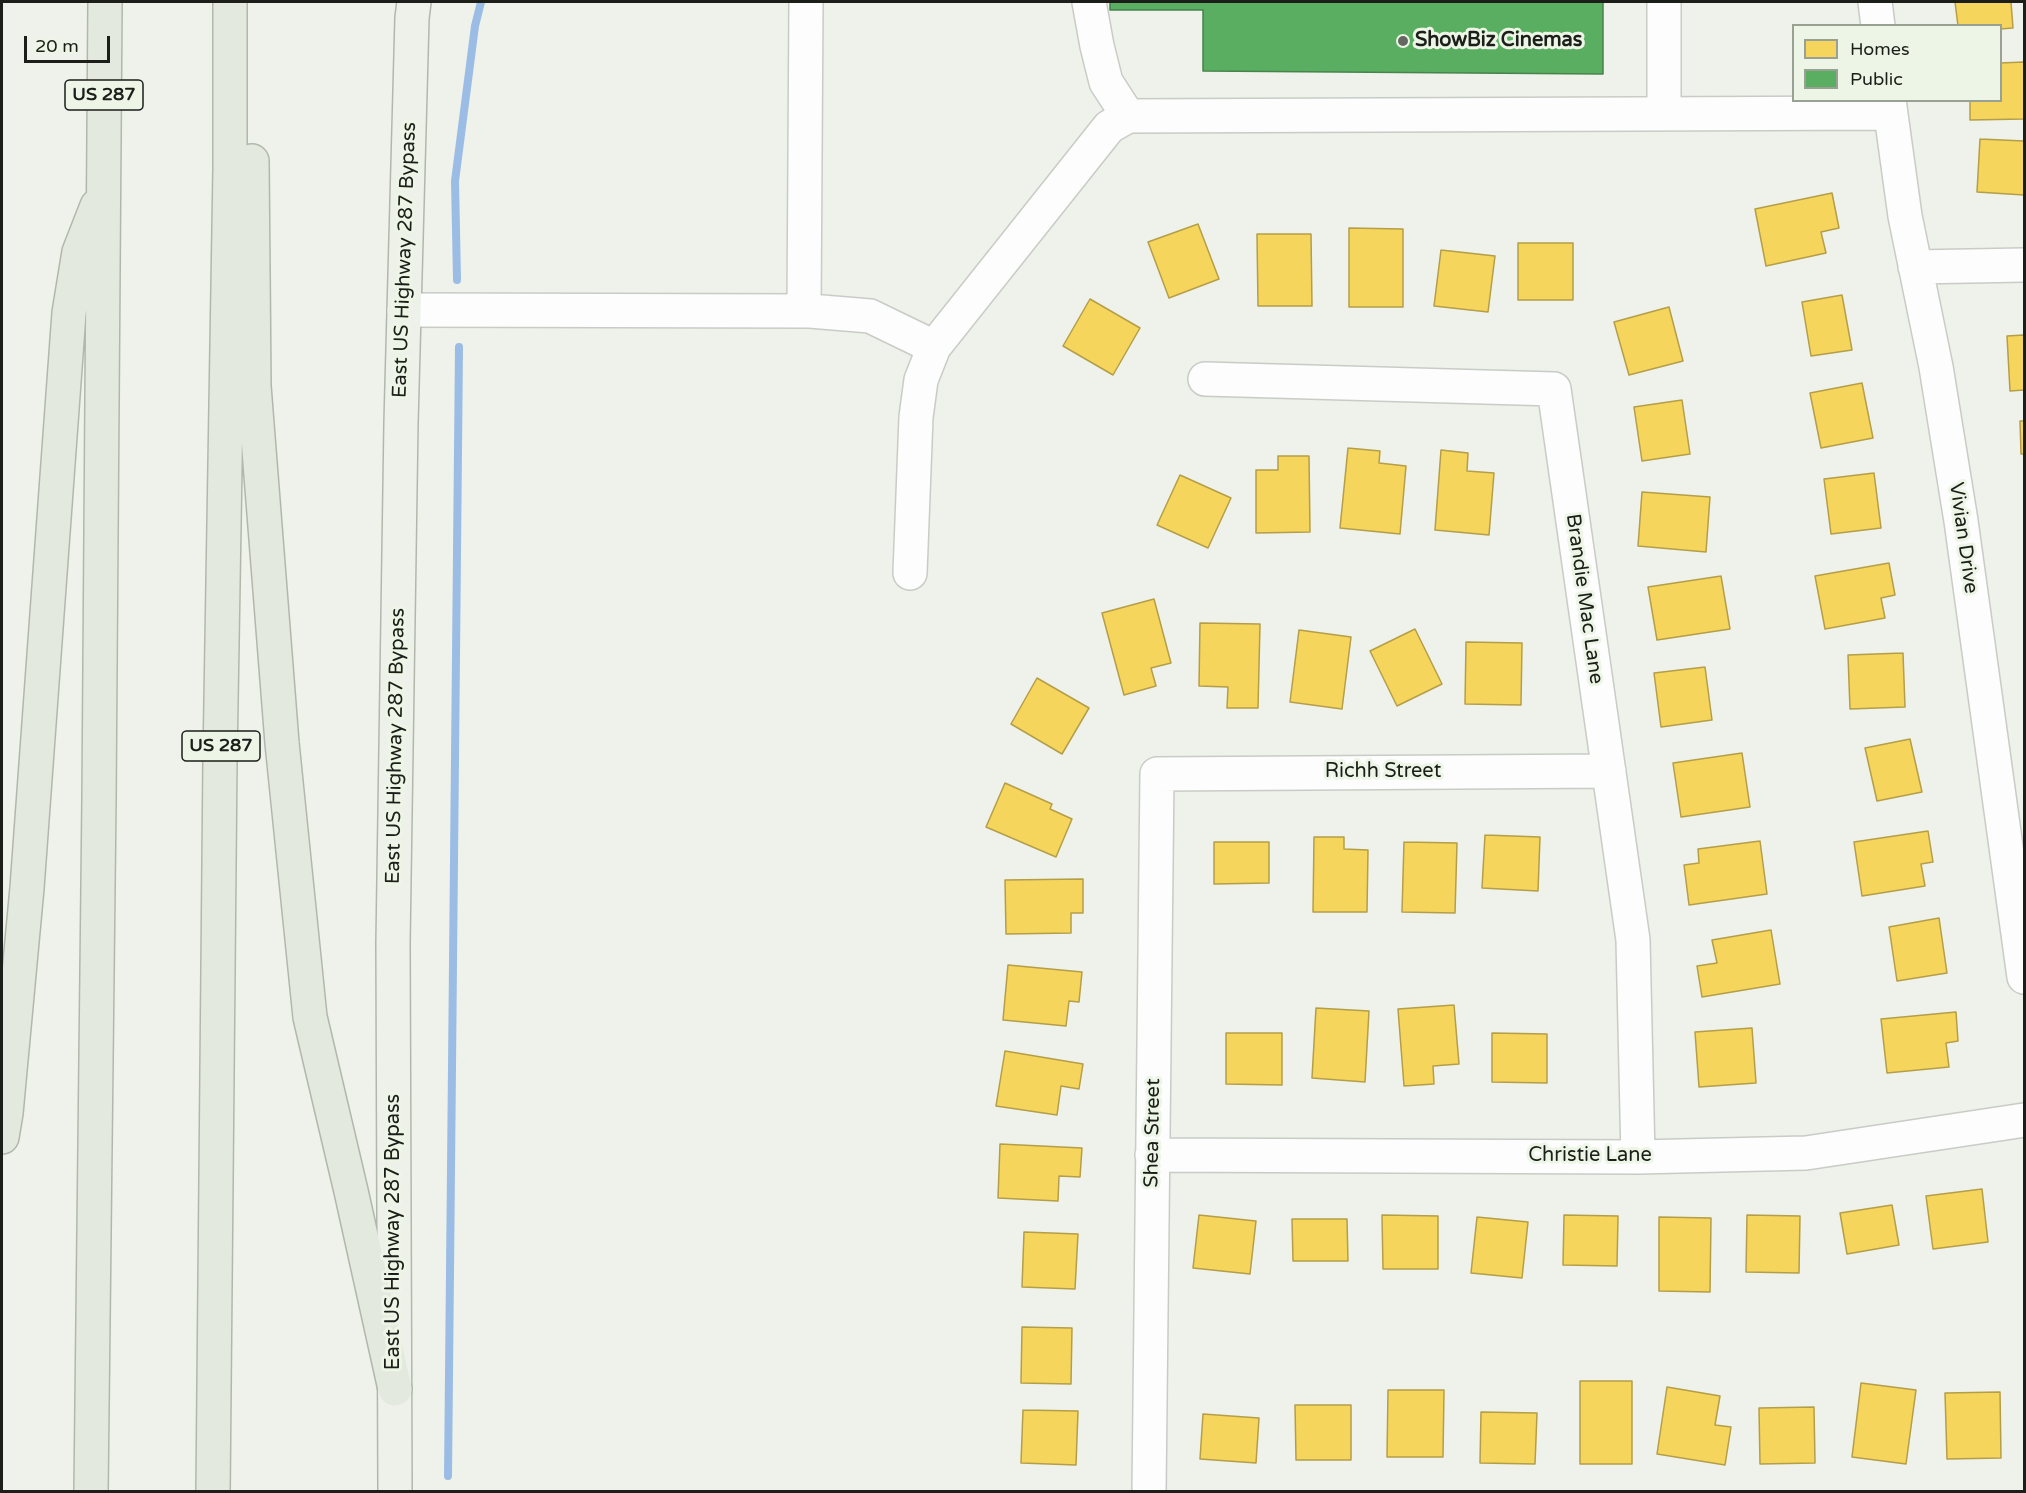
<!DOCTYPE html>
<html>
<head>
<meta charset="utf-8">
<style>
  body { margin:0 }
  #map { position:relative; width:2026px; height:1493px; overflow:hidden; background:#eef2ea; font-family:"Varela Round",sans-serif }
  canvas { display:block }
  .frame { position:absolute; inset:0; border:3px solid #1b1e19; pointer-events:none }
  .legend { position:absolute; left:1792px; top:24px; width:210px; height:78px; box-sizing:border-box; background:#edf6e6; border:2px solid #99a094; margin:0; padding:8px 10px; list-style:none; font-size:18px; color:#1b1e19 }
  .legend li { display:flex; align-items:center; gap:12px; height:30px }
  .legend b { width:30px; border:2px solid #99a094 }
  .scale { position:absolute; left:24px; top:36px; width:86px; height:27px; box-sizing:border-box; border:3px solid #1b1e19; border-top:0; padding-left:8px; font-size:18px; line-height:21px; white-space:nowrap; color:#1b1e19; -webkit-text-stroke:4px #edf6e6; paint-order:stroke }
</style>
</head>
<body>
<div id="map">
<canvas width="2026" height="1493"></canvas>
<div class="frame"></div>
<ul class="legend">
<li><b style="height:16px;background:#f6d55c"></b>Homes</li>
<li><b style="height:16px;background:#5aae61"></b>Public</li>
</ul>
<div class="scale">20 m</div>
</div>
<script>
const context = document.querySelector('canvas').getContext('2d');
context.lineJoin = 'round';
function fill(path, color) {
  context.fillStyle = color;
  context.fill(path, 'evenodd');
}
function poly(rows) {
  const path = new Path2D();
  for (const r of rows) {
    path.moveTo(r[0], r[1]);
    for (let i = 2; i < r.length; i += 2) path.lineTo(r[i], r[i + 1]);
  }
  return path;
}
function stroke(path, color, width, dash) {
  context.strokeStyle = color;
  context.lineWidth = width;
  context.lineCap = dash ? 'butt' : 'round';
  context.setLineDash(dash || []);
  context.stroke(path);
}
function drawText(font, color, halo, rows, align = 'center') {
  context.font = font + ' "Varela Round",sans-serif';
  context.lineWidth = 6;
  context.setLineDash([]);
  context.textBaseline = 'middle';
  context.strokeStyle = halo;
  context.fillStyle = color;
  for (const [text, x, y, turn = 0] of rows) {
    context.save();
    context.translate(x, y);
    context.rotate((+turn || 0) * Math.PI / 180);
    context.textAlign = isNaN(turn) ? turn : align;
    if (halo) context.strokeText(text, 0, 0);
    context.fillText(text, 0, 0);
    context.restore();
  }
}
const homes = poly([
  [1955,2,2011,2,2013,28,2000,29,2000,26,1958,26,1955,2],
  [2024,62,2024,119,1970,120,1970,100,2000,100,2000,63,2024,62],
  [1980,139,2024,141,2024,195,1977,192,1980,139],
  [1832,193,1839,228,1821,232,1826,253,1766,266,1755,209,1832,193],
  [1198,224,1219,279,1169,298,1148,242,1198,224],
  [1349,228,1403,229,1403,307,1349,307,1349,228],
  [1257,234,1311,234,1312,306,1258,306,1257,234],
  [1518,243,1573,243,1573,300,1518,300,1518,243],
  [1441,250,1495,256,1488,312,1434,306,1441,250],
  [1842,295,1852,350,1811,356,1802,302,1842,295],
  [1090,299,1140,328,1113,375,1063,346,1090,299],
  [1669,307,1683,361,1629,375,1614,322,1669,307],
  [2024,335,2024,390,2010,391,2007,336,2024,335],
  [1862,383,1873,438,1821,448,1810,393,1862,383],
  [1682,400,1690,454,1642,461,1634,407,1682,400],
  [2020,421,2024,421,2024,454,2021,454,2020,421],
  [1348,448,1380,451,1379,463,1406,466,1400,534,1340,528,1348,448],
  [1441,450,1468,453,1467,471,1494,473,1489,535,1435,530,1441,450],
  [1278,456,1309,456,1310,532,1256,533,1256,470,1278,470,1278,456],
  [1874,473,1881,528,1831,534,1824,479,1874,473],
  [1180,475,1231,498,1208,548,1157,525,1180,475],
  [1642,492,1710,497,1706,552,1638,546,1642,492],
  [1889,563,1895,595,1881,598,1885,618,1825,629,1815,576,1889,563],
  [1721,576,1730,629,1657,640,1648,587,1721,576],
  [1154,599,1171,663,1151,668,1156,686,1124,695,1102,613,1154,599],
  [1200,623,1260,624,1258,708,1227,708,1228,687,1199,686,1200,623],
  [1415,629,1442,684,1397,706,1370,651,1415,629],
  [1299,630,1351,637,1342,709,1290,702,1299,630],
  [1466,642,1522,643,1521,705,1465,704,1466,642],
  [1903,653,1905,707,1850,709,1848,655,1903,653],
  [1705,667,1712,720,1661,727,1654,673,1705,667],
  [1037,678,1089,708,1062,754,1011,724,1037,678],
  [1910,739,1922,792,1877,801,1865,748,1910,739],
  [1742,753,1750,807,1681,817,1673,763,1742,753],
  [1005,783,1052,804,1050,809,1072,819,1056,857,986,827,1005,783],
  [1928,831,1933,862,1921,864,1925,886,1862,896,1854,842,1928,831],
  [1485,835,1540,837,1538,891,1482,888,1485,835],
  [1314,837,1344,837,1344,849,1368,850,1367,912,1313,912,1314,837],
  [1760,841,1767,894,1689,905,1684,865,1699,863,1698,849,1760,841],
  [1214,842,1269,842,1269,883,1214,884,1214,842],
  [1404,842,1457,843,1455,913,1402,912,1404,842],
  [1083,879,1083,913,1071,913,1071,933,1006,934,1005,880,1083,879],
  [1939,918,1947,973,1897,981,1889,927,1939,918],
  [1771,930,1780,984,1702,997,1697,966,1717,963,1712,940,1771,930],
  [1008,965,1082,972,1079,1002,1069,1001,1066,1026,1003,1020,1008,965],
  [1454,1005,1459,1064,1433,1066,1434,1084,1404,1086,1398,1009,1454,1005],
  [1316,1008,1369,1011,1365,1082,1312,1078,1316,1008],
  [1956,1012,1958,1041,1946,1043,1949,1067,1887,1073,1881,1019,1956,1012],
  [1752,1028,1756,1083,1699,1087,1695,1032,1752,1028],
  [1226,1033,1282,1033,1282,1085,1226,1084,1226,1033],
  [1492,1033,1547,1034,1547,1083,1492,1082,1492,1033],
  [1005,1051,1083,1064,1079,1089,1061,1086,1057,1115,996,1106,1005,1051],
  [1000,1144,1082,1148,1080,1177,1059,1176,1058,1201,998,1198,1000,1144],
  [1982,1189,1988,1242,1933,1249,1926,1196,1982,1189],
  [1892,1205,1899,1245,1847,1254,1840,1213,1892,1205],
  [1199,1215,1256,1221,1250,1274,1193,1268,1199,1215],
  [1382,1215,1438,1216,1438,1269,1383,1269,1382,1215],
  [1564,1215,1618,1216,1617,1266,1563,1265,1564,1215],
  [1747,1215,1800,1216,1799,1273,1746,1272,1747,1215],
  [1477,1217,1528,1222,1522,1278,1471,1273,1477,1217],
  [1659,1217,1711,1218,1710,1292,1659,1291,1659,1217],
  [1292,1219,1347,1219,1348,1261,1293,1261,1292,1219],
  [1024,1232,1078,1234,1075,1289,1022,1287,1024,1232],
  [1022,1327,1072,1328,1071,1384,1021,1383,1022,1327],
  [1580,1381,1632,1381,1632,1464,1580,1464,1580,1381],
  [1861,1383,1916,1390,1906,1464,1852,1457,1861,1383],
  [1667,1387,1720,1396,1715,1425,1731,1427,1725,1465,1657,1454,1667,1387],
  [1388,1390,1444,1390,1443,1457,1387,1457,1388,1390],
  [2000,1392,2001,1458,1947,1459,1945,1393,2000,1392],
  [1295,1405,1351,1405,1351,1460,1296,1460,1295,1405],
  [1814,1407,1815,1463,1760,1464,1759,1408,1814,1407],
  [1023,1410,1078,1411,1076,1465,1021,1463,1023,1410],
  [1481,1412,1537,1413,1535,1464,1480,1463,1481,1412],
  [1203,1414,1259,1418,1256,1463,1200,1459,1203,1414]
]);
const public = poly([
  [1110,2,1603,2,1603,74,1203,71,1203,10,1110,10,1110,2]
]);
const stream = poly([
  [457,280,455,181,475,26,481,2],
  [448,1476,459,347]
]);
const minor = poly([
  [1089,2,1097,46,1106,82,1128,116],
  [1875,2,1878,26],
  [1889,100,1905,216,1936,367,1961,521,2024,977],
  [1664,114,1664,2],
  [1915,267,2024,265],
  [404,310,810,311,870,316,934,347,1109,127,1128,116,1890,113],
  [804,311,806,2],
  [1205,379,1554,389,1633,940,1638,1157],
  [910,573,916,417,921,380,934,347],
  [1152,1155,1638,1157,1806,1153,2024,1120],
  [1149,1492,1157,774,1609,771]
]);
const major = poly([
  [395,1492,393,943,401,423,412,18,414,2]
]);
const highway = poly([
  [252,161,254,386,282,743,310,1017,351,1191,395,1389],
  [2,1137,6,1113,27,888,69,313,79,252,97,206],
  [91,1492,99,799,105,2],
  [213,1492,220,760,230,169,230,2]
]);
const markers = [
  [1403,41,6,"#656862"]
];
const shields = [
  [104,95,78],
  [221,746,78]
];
const shieldNames = [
  ["US 287",104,95],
  ["US 287",221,746]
];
const poiNames = [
  ["ShowBiz Cinemas",1415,41]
];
const streetNames = [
  ["East US Highway 287 Bypass",405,260,-88],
  ["Vivian Drive",1963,538,82],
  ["Brandie Mac Lane",1584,599,82],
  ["East US Highway 287 Bypass",396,746,-89],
  ["Richh Street",1383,772],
  ["Shea Street",1153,1133,-89],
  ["Christie Lane",1590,1156],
  ["East US Highway 287 Bypass",394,1232,-90]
];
fill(homes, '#f6d55c');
stroke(homes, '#b49e48', 1.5);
fill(public, '#5aae61');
stroke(public, '#47834b', 1.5);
stroke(stream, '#9bbce4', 8);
stroke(minor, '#c9ccc6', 36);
stroke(major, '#b1b8ab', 36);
stroke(highway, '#b1b8ab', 36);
stroke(minor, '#fcfdfc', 33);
stroke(major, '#edf1ea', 33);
stroke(highway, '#e4e9df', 33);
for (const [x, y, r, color] of markers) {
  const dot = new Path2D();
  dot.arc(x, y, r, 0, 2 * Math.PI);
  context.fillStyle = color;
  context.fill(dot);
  stroke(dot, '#edf6e6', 2);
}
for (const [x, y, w] of shields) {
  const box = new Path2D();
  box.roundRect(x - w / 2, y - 15, w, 30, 4.5);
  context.fillStyle = '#edf6e6';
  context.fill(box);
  stroke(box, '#1b1e19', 1.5);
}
drawText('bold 18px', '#1b1e19', null, shieldNames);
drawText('bold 20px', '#1b1e19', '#edf6e6', poiNames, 'left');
drawText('20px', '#1b1e19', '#edf6e6', streetNames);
</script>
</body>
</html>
